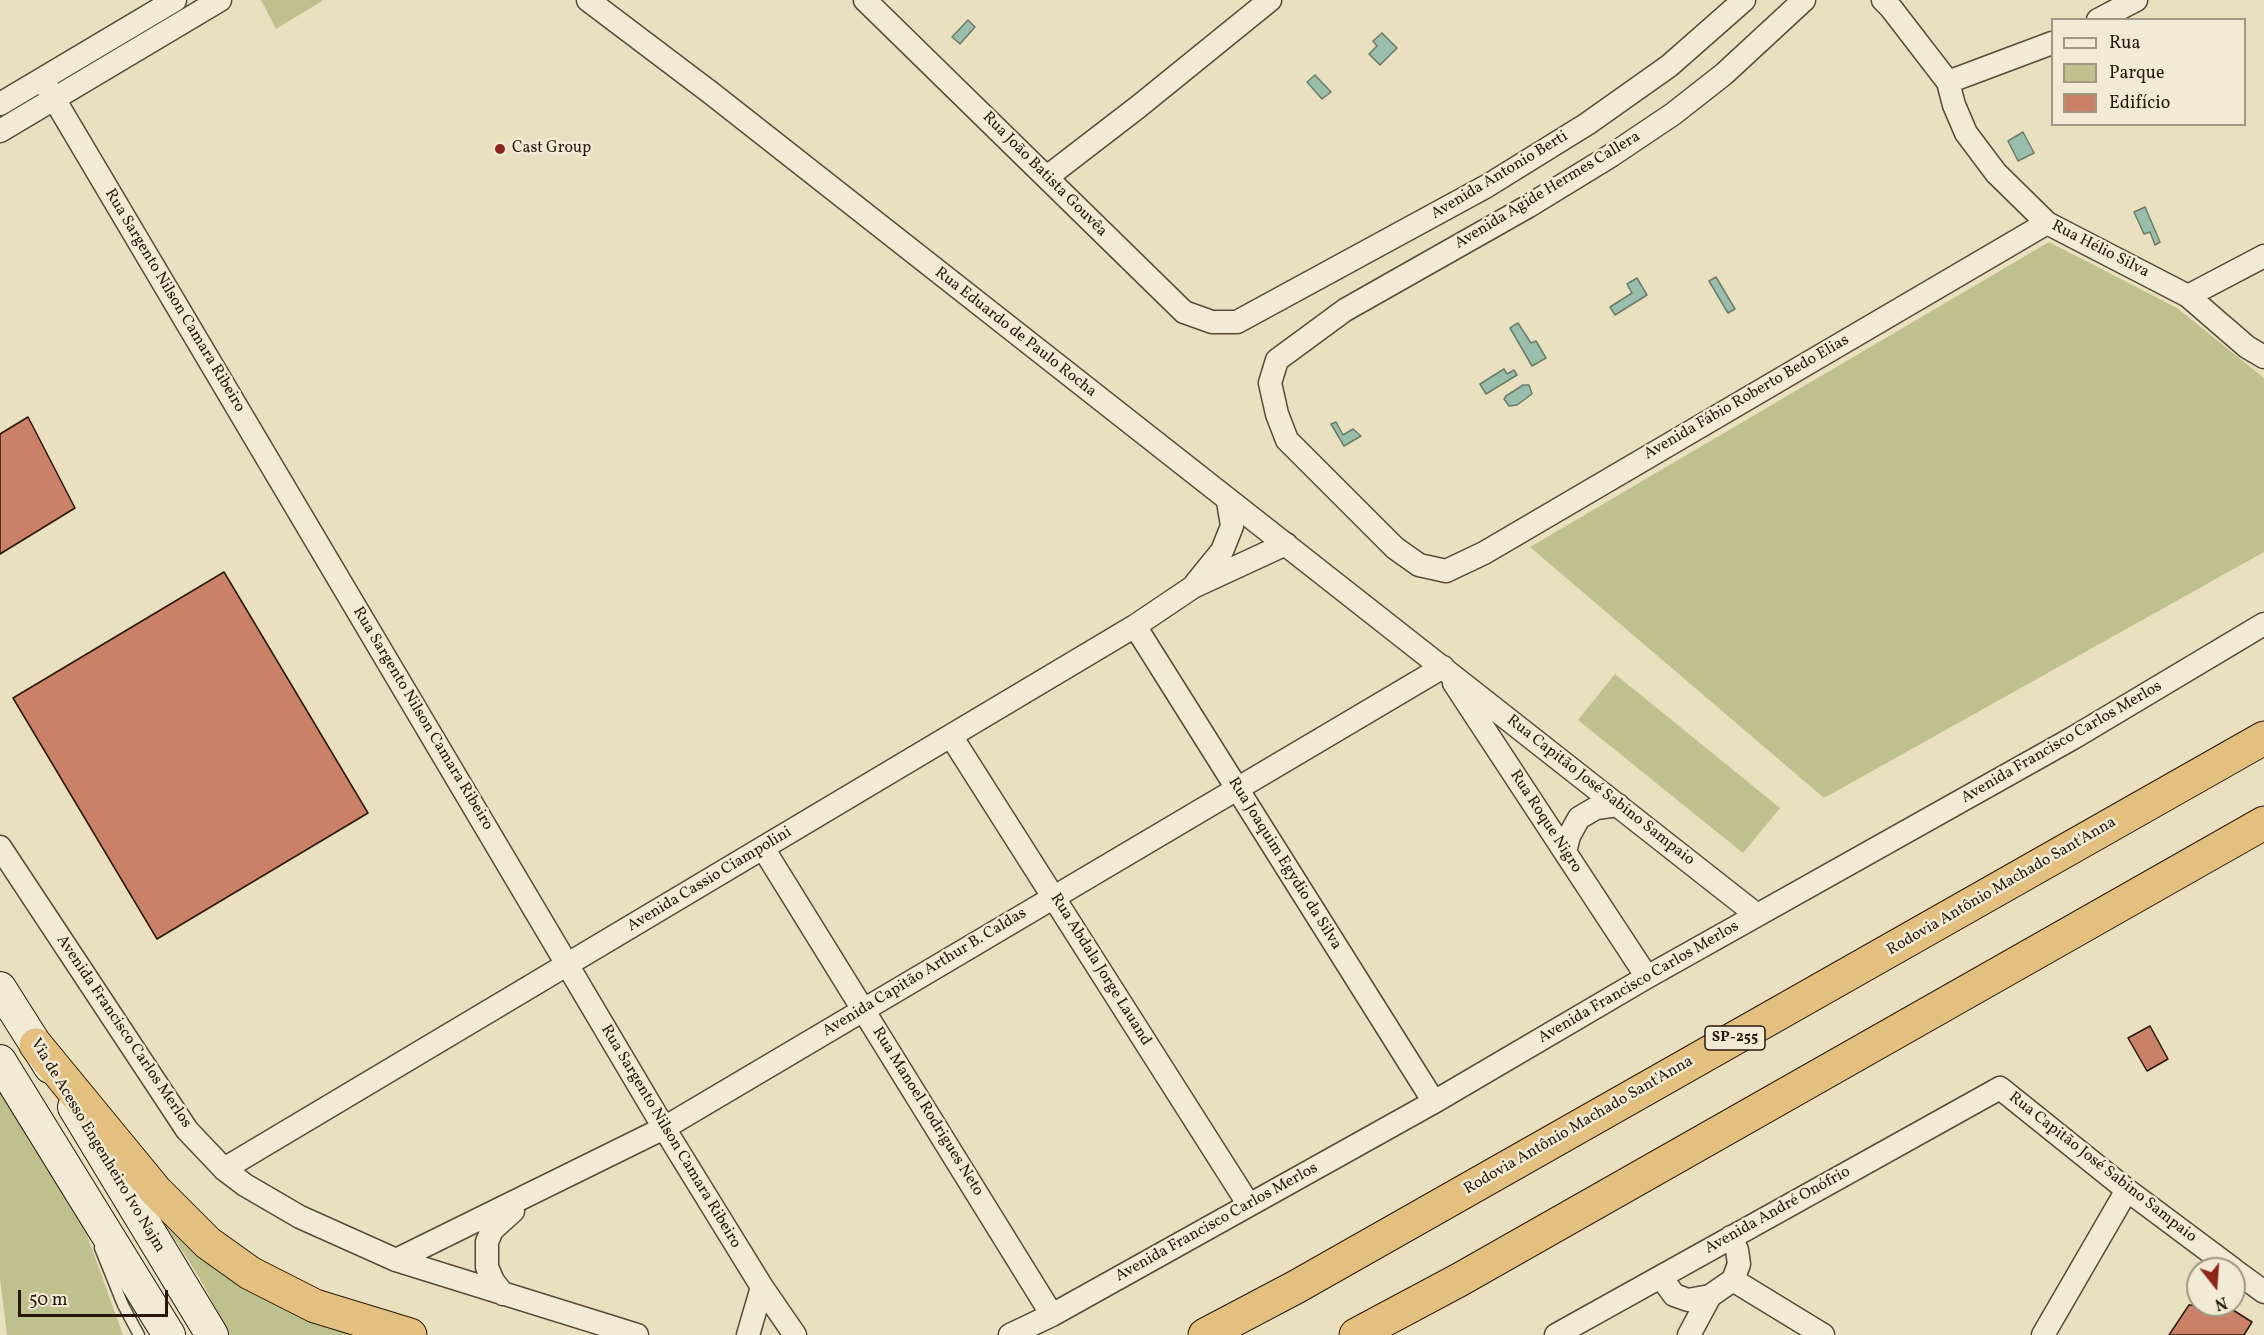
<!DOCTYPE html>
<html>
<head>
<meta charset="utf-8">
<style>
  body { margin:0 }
  #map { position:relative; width:2264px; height:1335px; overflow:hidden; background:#e9e0c0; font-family:Vollkorn,serif }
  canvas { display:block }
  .legend { position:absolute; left:2051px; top:18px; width:195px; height:108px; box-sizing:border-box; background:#f1ebd6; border:2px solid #a19784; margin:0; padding:8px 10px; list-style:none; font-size:18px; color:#29180a }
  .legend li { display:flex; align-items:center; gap:12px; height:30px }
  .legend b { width:30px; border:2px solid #a19784 }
  .north { position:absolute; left:2186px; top:1257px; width:60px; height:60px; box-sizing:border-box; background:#f1ebd6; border:2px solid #a19784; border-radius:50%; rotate:163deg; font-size:16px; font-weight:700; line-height:24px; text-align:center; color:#29180a }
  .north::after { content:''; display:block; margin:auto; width:21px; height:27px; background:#8f2418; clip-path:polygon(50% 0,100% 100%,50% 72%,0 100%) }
  .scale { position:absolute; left:18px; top:1290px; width:150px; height:27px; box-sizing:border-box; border:3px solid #29180a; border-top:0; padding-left:8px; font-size:18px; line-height:21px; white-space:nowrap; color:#29180a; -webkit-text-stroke:4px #f1ebd6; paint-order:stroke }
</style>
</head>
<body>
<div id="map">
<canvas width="2264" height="1335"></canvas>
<ul class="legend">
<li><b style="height:8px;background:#f1ebd6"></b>Rua</li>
<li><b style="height:16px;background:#bec08d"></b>Parque</li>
<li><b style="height:16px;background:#ca8168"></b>Edifício</li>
</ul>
<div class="north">N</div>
<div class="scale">50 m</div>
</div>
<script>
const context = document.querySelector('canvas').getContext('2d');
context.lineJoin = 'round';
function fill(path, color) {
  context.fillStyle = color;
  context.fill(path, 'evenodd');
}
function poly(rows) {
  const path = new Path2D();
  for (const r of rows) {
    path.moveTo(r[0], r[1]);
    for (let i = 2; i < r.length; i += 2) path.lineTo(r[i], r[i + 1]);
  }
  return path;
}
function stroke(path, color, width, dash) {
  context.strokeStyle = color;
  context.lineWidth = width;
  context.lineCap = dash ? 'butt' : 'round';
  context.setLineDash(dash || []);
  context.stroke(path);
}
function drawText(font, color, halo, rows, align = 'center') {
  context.font = font + ' Vollkorn,serif';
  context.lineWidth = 5;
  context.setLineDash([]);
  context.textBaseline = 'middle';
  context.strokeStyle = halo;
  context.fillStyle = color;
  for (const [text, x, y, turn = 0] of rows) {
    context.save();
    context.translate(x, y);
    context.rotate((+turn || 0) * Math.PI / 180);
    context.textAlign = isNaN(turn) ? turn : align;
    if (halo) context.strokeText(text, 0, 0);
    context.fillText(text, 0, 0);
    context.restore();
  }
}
const green = poly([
  [261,0,322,0,322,1,276,29],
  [2049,242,2177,308,2264,378,2264,552,1824,798,1530,547],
  [1615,674,1780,808,1743,853,1578,720],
  [0,1065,64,1171,123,1335,7,1335,0,1279],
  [125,1162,358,1335,230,1335,199,1277]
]);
const water = poly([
  [968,20,975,27,960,44,952,37,968,20],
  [1382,33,1397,48,1380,65,1369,54,1377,46,1373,41,1382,33],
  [1315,75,1331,92,1322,99,1307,82,1315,75],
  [2023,132,2034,153,2018,161,2008,141,2023,132],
  [2145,207,2160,242,2155,245,2150,232,2144,234,2134,212,2145,207],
  [1716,277,1735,309,1728,313,1709,281,1716,277],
  [1637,278,1647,295,1615,315,1610,307,1632,293,1627,284,1637,278],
  [1518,323,1531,343,1536,341,1546,358,1532,366,1510,328,1518,323],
  [1504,369,1507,374,1514,370,1517,375,1486,394,1480,384,1504,369],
  [1523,385,1529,385,1532,394,1517,405,1509,406,1504,399,1506,396,1523,385],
  [1336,422,1343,435,1353,429,1361,436,1344,446,1331,424,1336,422]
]);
const building = poly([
  [28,417,75,508,0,554,0,434,28,417],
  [224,572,368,813,157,939,13,698,224,572],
  [2150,1026,2168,1059,2147,1071,2128,1038,2150,1026],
  [2189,1305,2225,1305,2252,1322,2244,1335,2169,1335,2189,1305]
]);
const lane = poly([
  [100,1248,123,1305,139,1335]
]);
const street = poly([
  [588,0,711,93,1757,915],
  [865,0,1184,312,1212,322,1237,322,1487,186,1587,124,1669,66,1744,0],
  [1804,0,1724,74,1673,114,1612,155,1527,207,1345,310,1277,360,1270,383,1277,414,1287,440,1395,548,1419,565,1446,571,1484,553,2047,223],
  [1883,0,1891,8,1948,82,1954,105,1966,133,1996,173,2047,223,2188,296,2247,347,2264,357],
  [2098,20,2136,0],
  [43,80,664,1128,762,1287,795,1335],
  [1948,82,2052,43],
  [0,104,175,0],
  [0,131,220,0],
  [1047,177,1138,107,1270,0],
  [2188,296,2264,256],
  [1196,583,1222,551,1232,526,1228,501],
  [1135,626,1434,1102],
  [1454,683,1647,977],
  [951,736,1249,1205],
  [0,847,187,1130,224,1169,245,1185,300,1217,396,1260,637,1335],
  [763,848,1052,1315],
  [1565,852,1569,836,1579,818,1596,808,1618,805],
  [224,1169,1135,626,1193,587,1286,544],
  [396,1260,664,1128,1443,667],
  [2234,1270,2264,1292],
  [1661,1277,1674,1295,1688,1300,1710,1296,1733,1280,1739,1264,1737,1250,1731,1237],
  [1733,1280,1823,1335],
  [503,1294,493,1281,487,1267,487,1242,492,1230,513,1211],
  [748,1335,762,1287],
  [1010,1335,1052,1315,1434,1102,1647,977,2073,738,2264,624],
  [1556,1335,2000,1088,2127,1190,2233,1269],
  [1689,1335,1710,1296],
  [2043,1335,2127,1190]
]);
const secondary = poly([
  [0,988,50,1067],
  [0,1061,169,1335],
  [74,1107,212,1335]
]);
const highway = poly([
  [36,1045,156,1191,208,1243,250,1273,315,1306,410,1335],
  [1205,1335,1296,1287,2264,738],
  [1356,1335,1459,1280,2264,823]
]);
const markers = [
  [500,149,6,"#8f2418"]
];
const shields = [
  [1735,1038,60]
];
const shieldNames = [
  ["SP-255",1735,1038]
];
const poiNames = [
  ["Cast Group",512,149]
];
const streetNames = [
  ["Rua João Batista Gouvêa",1044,175,45],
  ["Avenida Antonio Berti",1500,176,-31],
  ["Avenida Agide Hermes Callera",1548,191,-31],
  ["Rua Hélio Silva",2100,250,27],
  ["Rua Sargento Nilson Camara Ribeiro",174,301,59],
  ["Rua Eduardo de Paulo Rocha",1015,333,38],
  ["Avenida Fábio Roberto Bedo Elias",1747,398,-30],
  ["Rua Sargento Nilson Camara Ribeiro",422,719,59],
  ["Avenida Francisco Carlos Merlos",2062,743,-30],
  ["Rua Capitão José Sabino Sampaio",1600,791,38],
  ["Rua Roque Nigro",1545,822,57],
  ["Rua Joaquim Egydio da Silva",1284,864,58],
  ["Avenida Cassio Ciampolini",710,880,-31],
  ["Rodovia Antônio Machado Sant'Anna",2002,887,-30],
  ["Rua Abdala Jorge Lauand",1100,970,58],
  ["Avenida Capitão Arthur B. Caldas",925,973,-31],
  ["Avenida Francisco Carlos Merlos",1639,983,-30],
  ["Avenida Francisco Carlos Merlos",123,1032,56],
  ["Rua Manoel Rodrigues Neto",927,1112,58],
  ["Rodovia Antônio Machado Sant'Anna",1579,1126,-30],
  ["Rua Sargento Nilson Camara Ribeiro",670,1137,59],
  ["Via de Acesso Engenheiro Ivo Najm",97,1146,59],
  ["Rua Capitão José Sabino Sampaio",2102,1168,38],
  ["Avenida André Onófrio",1778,1211,-29],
  ["Avenida Francisco Carlos Merlos",1217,1223,-29]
];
fill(green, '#bec08d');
fill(water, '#99beac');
stroke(water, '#6c7c6b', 1.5);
fill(building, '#ca8168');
stroke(building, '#29180a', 1.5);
stroke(lane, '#594a38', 13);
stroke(street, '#594a38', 25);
stroke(secondary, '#29180a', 34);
stroke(highway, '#29180a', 35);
stroke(lane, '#f1ebd6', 10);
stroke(street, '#f1ebd6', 22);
stroke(secondary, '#f1ebd6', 32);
stroke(highway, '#e4c080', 33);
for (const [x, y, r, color] of markers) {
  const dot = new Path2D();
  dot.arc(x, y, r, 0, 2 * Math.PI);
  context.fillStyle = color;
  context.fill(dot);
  stroke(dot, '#f1ebd6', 2);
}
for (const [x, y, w] of shields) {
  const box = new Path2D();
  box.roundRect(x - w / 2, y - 12, w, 24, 4.5);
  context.fillStyle = '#f1ebd6';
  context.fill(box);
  stroke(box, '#29180a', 1.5);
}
drawText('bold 15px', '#29180a', null, shieldNames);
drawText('16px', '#29180a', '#f1ebd6', poiNames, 'left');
drawText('16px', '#29180a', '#f1ebd6', streetNames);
</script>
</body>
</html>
